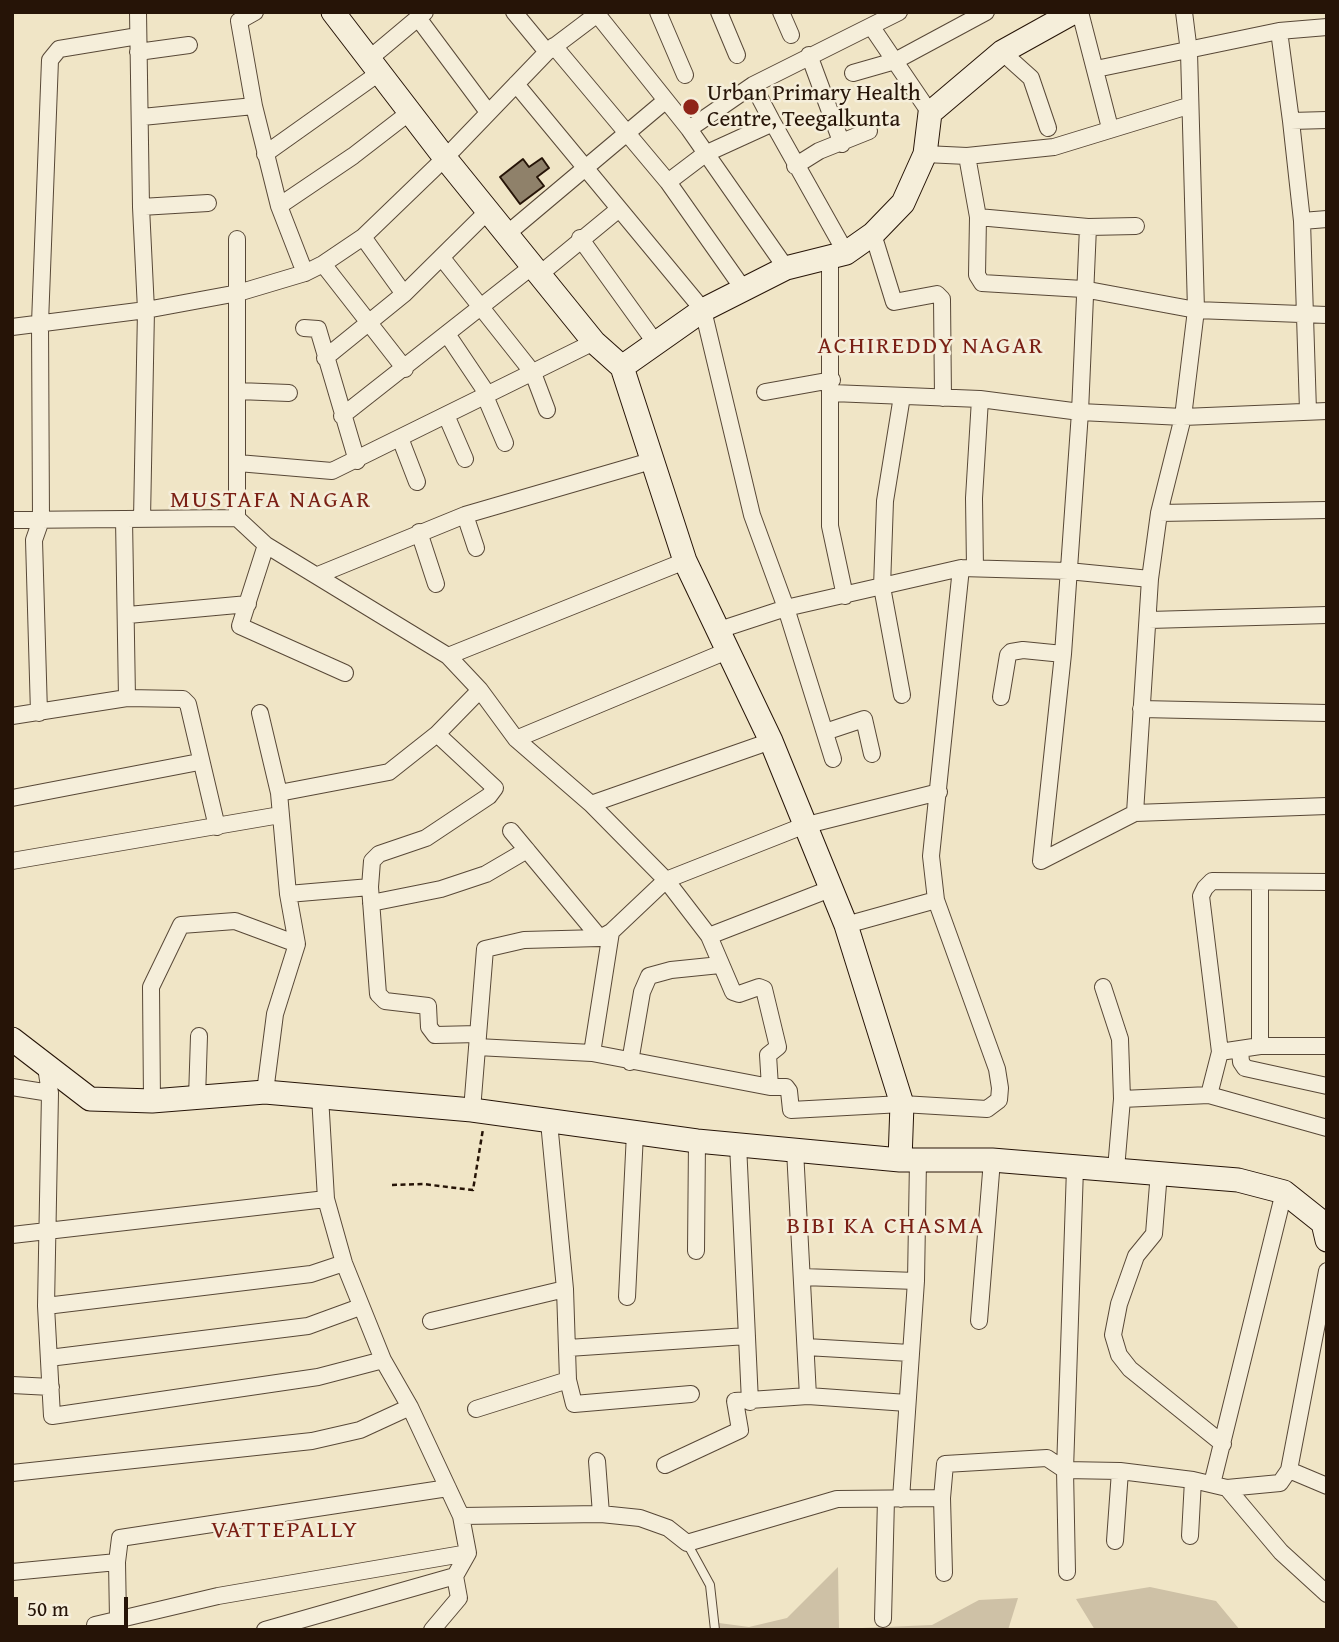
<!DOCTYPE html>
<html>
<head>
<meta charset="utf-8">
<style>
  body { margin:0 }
  #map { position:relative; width:1339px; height:1642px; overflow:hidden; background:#f0e5c6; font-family:"Gentium Book Plus",serif }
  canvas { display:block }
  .frame { position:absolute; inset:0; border:14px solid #261407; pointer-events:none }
  .scale { position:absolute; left:14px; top:1597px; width:114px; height:32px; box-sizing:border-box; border:4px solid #261407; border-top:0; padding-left:9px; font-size:21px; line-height:24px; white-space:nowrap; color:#261407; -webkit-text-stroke:5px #f5eeda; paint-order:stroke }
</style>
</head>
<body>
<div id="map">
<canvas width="1339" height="1642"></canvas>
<div class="frame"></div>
<div class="scale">50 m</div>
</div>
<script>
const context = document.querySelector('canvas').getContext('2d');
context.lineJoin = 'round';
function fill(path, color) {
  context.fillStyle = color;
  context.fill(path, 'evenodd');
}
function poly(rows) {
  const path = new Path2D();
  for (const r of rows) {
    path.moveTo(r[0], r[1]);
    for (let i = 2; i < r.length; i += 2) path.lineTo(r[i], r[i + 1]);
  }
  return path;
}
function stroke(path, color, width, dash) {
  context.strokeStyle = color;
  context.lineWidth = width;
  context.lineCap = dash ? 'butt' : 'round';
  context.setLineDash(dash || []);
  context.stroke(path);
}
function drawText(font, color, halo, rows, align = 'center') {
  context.font = font + ' "Gentium Book Plus",serif';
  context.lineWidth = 5;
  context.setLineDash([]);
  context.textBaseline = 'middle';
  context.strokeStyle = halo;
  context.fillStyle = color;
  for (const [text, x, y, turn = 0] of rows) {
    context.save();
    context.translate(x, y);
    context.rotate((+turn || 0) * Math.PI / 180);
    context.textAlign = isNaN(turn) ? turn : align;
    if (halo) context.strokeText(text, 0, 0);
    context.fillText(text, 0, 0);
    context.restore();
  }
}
const green = poly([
  [838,1567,839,1629,932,1625,979,1600,1018,1598,1008,1630,717,1630,719,1623,749,1627,787,1618],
  [1150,1587,1216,1601,1240,1630,1095,1630,1076,1599]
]);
const building = poly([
  [542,158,549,168,537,177,544,186,520,204,500,177,523,159,529,167,542,158]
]);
const path = poly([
  [392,1185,423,1184,473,1190,483,1129]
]);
const lane = poly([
  [687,1543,710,1585,715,1630]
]);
const street = poly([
  [138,12,141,207,146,310,142,519],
  [514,12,547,52],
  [658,12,685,75],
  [719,12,737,55],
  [781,12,791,35],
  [1080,12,1110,128],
  [597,14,689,129,786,268],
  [418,18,488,112],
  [871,26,930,113],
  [1327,27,1279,31,1291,121,1327,120],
  [554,46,668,182,744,290],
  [138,52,189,45],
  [1002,52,1031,78,1048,128],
  [809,55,842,144],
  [369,59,425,12],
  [1096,69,1279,31],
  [853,73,895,61,986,12],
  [516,84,703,310,752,515,786,608,833,759],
  [753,85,773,123],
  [254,106,239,21,255,12],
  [1188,106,1054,147,967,156,978,217,977,275,982,283,1083,289,1196,310,1327,315],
  [142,117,254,106,279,206,305,273],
  [1291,121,1302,221,1308,411],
  [689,129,753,85,899,12],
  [265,154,379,73],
  [925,154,967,156],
  [795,166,819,151,869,131],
  [668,182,705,154,773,123,846,253],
  [279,206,353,156,410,112],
  [141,207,208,203],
  [978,217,1088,227,1136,226],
  [1302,221,1327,219],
  [508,233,665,101],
  [873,234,894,302,937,294,942,299,943,398],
  [363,237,404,294,489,210],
  [580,238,657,345],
  [237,239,237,518],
  [830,256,830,526,845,596],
  [442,258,533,373,547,410],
  [323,264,405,369],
  [540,274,619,209],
  [12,327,146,310,238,293,305,273,323,264,363,237,445,158,547,52,600,12],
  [304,328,318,329,357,461],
  [447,334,488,395],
  [325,358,404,294],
  [238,391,289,393],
  [765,392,832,380],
  [832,393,980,399,1080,412,1183,417,1327,411],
  [485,396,505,443],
  [902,396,885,501,882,587,902,695],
  [446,415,465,459],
  [342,416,534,265],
  [400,438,417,482],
  [238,463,332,471,594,342],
  [1159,513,1327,510],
  [465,515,476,548],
  [124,519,127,698],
  [12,520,237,518,266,545,448,656,480,690,516,739,591,804,666,880,709,936,733,992,739,994,759,987,764,989,778,1047,768,1055,770,1087],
  [419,532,436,584],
  [266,545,240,626,345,673],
  [975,568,974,498,980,399],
  [318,575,465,515,651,461],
  [128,615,248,604],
  [1149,620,1327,615],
  [716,631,786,608,961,568,1068,571,1150,579],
  [448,656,685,561],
  [1001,697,1008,655,1011,652,1023,650,1063,654],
  [1141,709,1327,713],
  [39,713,34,540,41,520,40,323,50,60,59,49,138,36],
  [260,713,279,793,288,894,297,944],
  [12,716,127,698,183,699,188,704,217,827],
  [825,732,864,719,872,754],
  [437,734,495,788,489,796,426,838,379,854,372,861,370,887,378,994,385,1001,428,1006,429,1027,435,1035,478,1034],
  [516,739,727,651],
  [279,793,389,772,437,734,480,690],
  [12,798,199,762],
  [591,804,771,741],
  [1135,813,1150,579,1159,513,1183,417,1196,310,1189,52,1184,12],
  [511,831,600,938],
  [12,861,280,815],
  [1041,861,1063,654,1080,412,1088,227],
  [1041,861,1135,813,1327,806],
  [1260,884,1260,1046],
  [288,894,370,887],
  [371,903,441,889,486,874,527,850],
  [846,925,936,900],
  [709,936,830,889],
  [1103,987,1120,1039,1122,1099,1116,1169],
  [477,1047,592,1053,770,1087,786,1087,789,1091,791,1110,902,1104,987,1109,999,1100,1000,1088,997,1069,936,900,931,856,961,568],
  [1240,1049,1241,1062,1245,1068,1327,1086],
  [1220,1052,1260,1046,1327,1046],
  [592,1053,611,932],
  [630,1062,642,992,649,976,671,970,720,965],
  [46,1067,50,1093,46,1306,52,1416,318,1377,383,1360],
  [12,1087,50,1093],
  [1209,1095,1327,1128],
  [320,1096,326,1199,344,1263,383,1360,410,1407,461,1516,601,1514,640,1518,668,1528,687,1543,837,1499,942,1498,945,1464,1047,1458,1065,1470,1120,1471,1193,1480,1227,1488,1281,1552,1327,1594],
  [197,1098,199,1036],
  [1122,1099,1209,1095,1220,1052,1201,896,1205,888,1212,881,1327,882],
  [152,1101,151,987,181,925,235,921,297,944,275,1014,265,1092],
  [472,1110,485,949,524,940,600,938,611,932,666,880,803,826,939,792],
  [549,1122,565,1289,568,1380,574,1404,691,1394],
  [738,1144,750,1402],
  [795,1150,808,1396],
  [1159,1172,1154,1234,1136,1256,1119,1304,1113,1335,1119,1355,1130,1369,1223,1444],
  [12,1235,326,1199],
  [696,1251,697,1141],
  [1327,1271,1289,1470,1327,1486],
  [802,1277,916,1281],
  [627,1297,635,1133],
  [46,1306,311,1274,344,1263],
  [431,1321,565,1289],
  [979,1321,992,1160],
  [806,1347,910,1353],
  [568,1348,747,1336],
  [49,1358,308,1326,360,1307],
  [12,1385,51,1387],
  [476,1409,568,1380],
  [597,1461,601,1514],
  [665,1465,740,1430,735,1401,808,1396,907,1403],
  [12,1473,312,1441,360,1430,410,1407],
  [1212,1484,1284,1192],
  [1227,1488,1280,1483,1289,1470],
  [942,1498,944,1573],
  [901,1499,916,1281,918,1160],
  [1190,1536,1193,1480],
  [1115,1541,1120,1471],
  [117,1562,118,1619],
  [12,1572,117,1562,120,1538,448,1488],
  [1067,1572,1065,1470,1075,1168],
  [883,1619,886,1499],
  [95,1630,95,1625,218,1596,468,1553],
  [265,1630,455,1576,468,1553,461,1516],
  [432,1630,459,1598,455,1576]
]);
const secondary = poly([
  [333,12,445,158,594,342,622,367,685,561,771,741,846,925,902,1104,900,1160],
  [622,367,703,310,786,268,846,253,873,234,903,203,925,154,930,113,1002,52,1074,12],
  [12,1039,90,1099,152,1101,265,1092,472,1110,697,1141,900,1160,992,1160,1238,1180,1284,1192,1323,1223,1327,1240]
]);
const markers = [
  [691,107,9,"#8f2418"]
];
const poiNames = [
  ["Urban Primary Health",707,94],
  ["Centre, Teegalkunta",707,120]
];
const neighbourhoodNames = [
  ["ACHIREDDY NAGAR",931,347],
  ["MUSTAFA NAGAR",271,501],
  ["BIBI KA CHASMA",886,1227],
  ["VATTEPALLY",285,1531]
];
fill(green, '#cec1a6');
fill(building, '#8f816a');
stroke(building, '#261407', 2);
stroke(lane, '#584837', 10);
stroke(street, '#584837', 18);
stroke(secondary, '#261407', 25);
stroke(path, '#261407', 2.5, [5, 3.5]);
stroke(lane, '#f5eeda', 8);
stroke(street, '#f5eeda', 16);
stroke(secondary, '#f5eeda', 23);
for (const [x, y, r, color] of markers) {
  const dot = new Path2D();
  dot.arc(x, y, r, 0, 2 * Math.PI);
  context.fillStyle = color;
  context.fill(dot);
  stroke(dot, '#f5eeda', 2.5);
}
drawText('23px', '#261407', '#f5eeda', poiNames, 'left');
context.letterSpacing = '2px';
drawText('24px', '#7a1f14', '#f5eeda', neighbourhoodNames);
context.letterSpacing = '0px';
</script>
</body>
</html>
